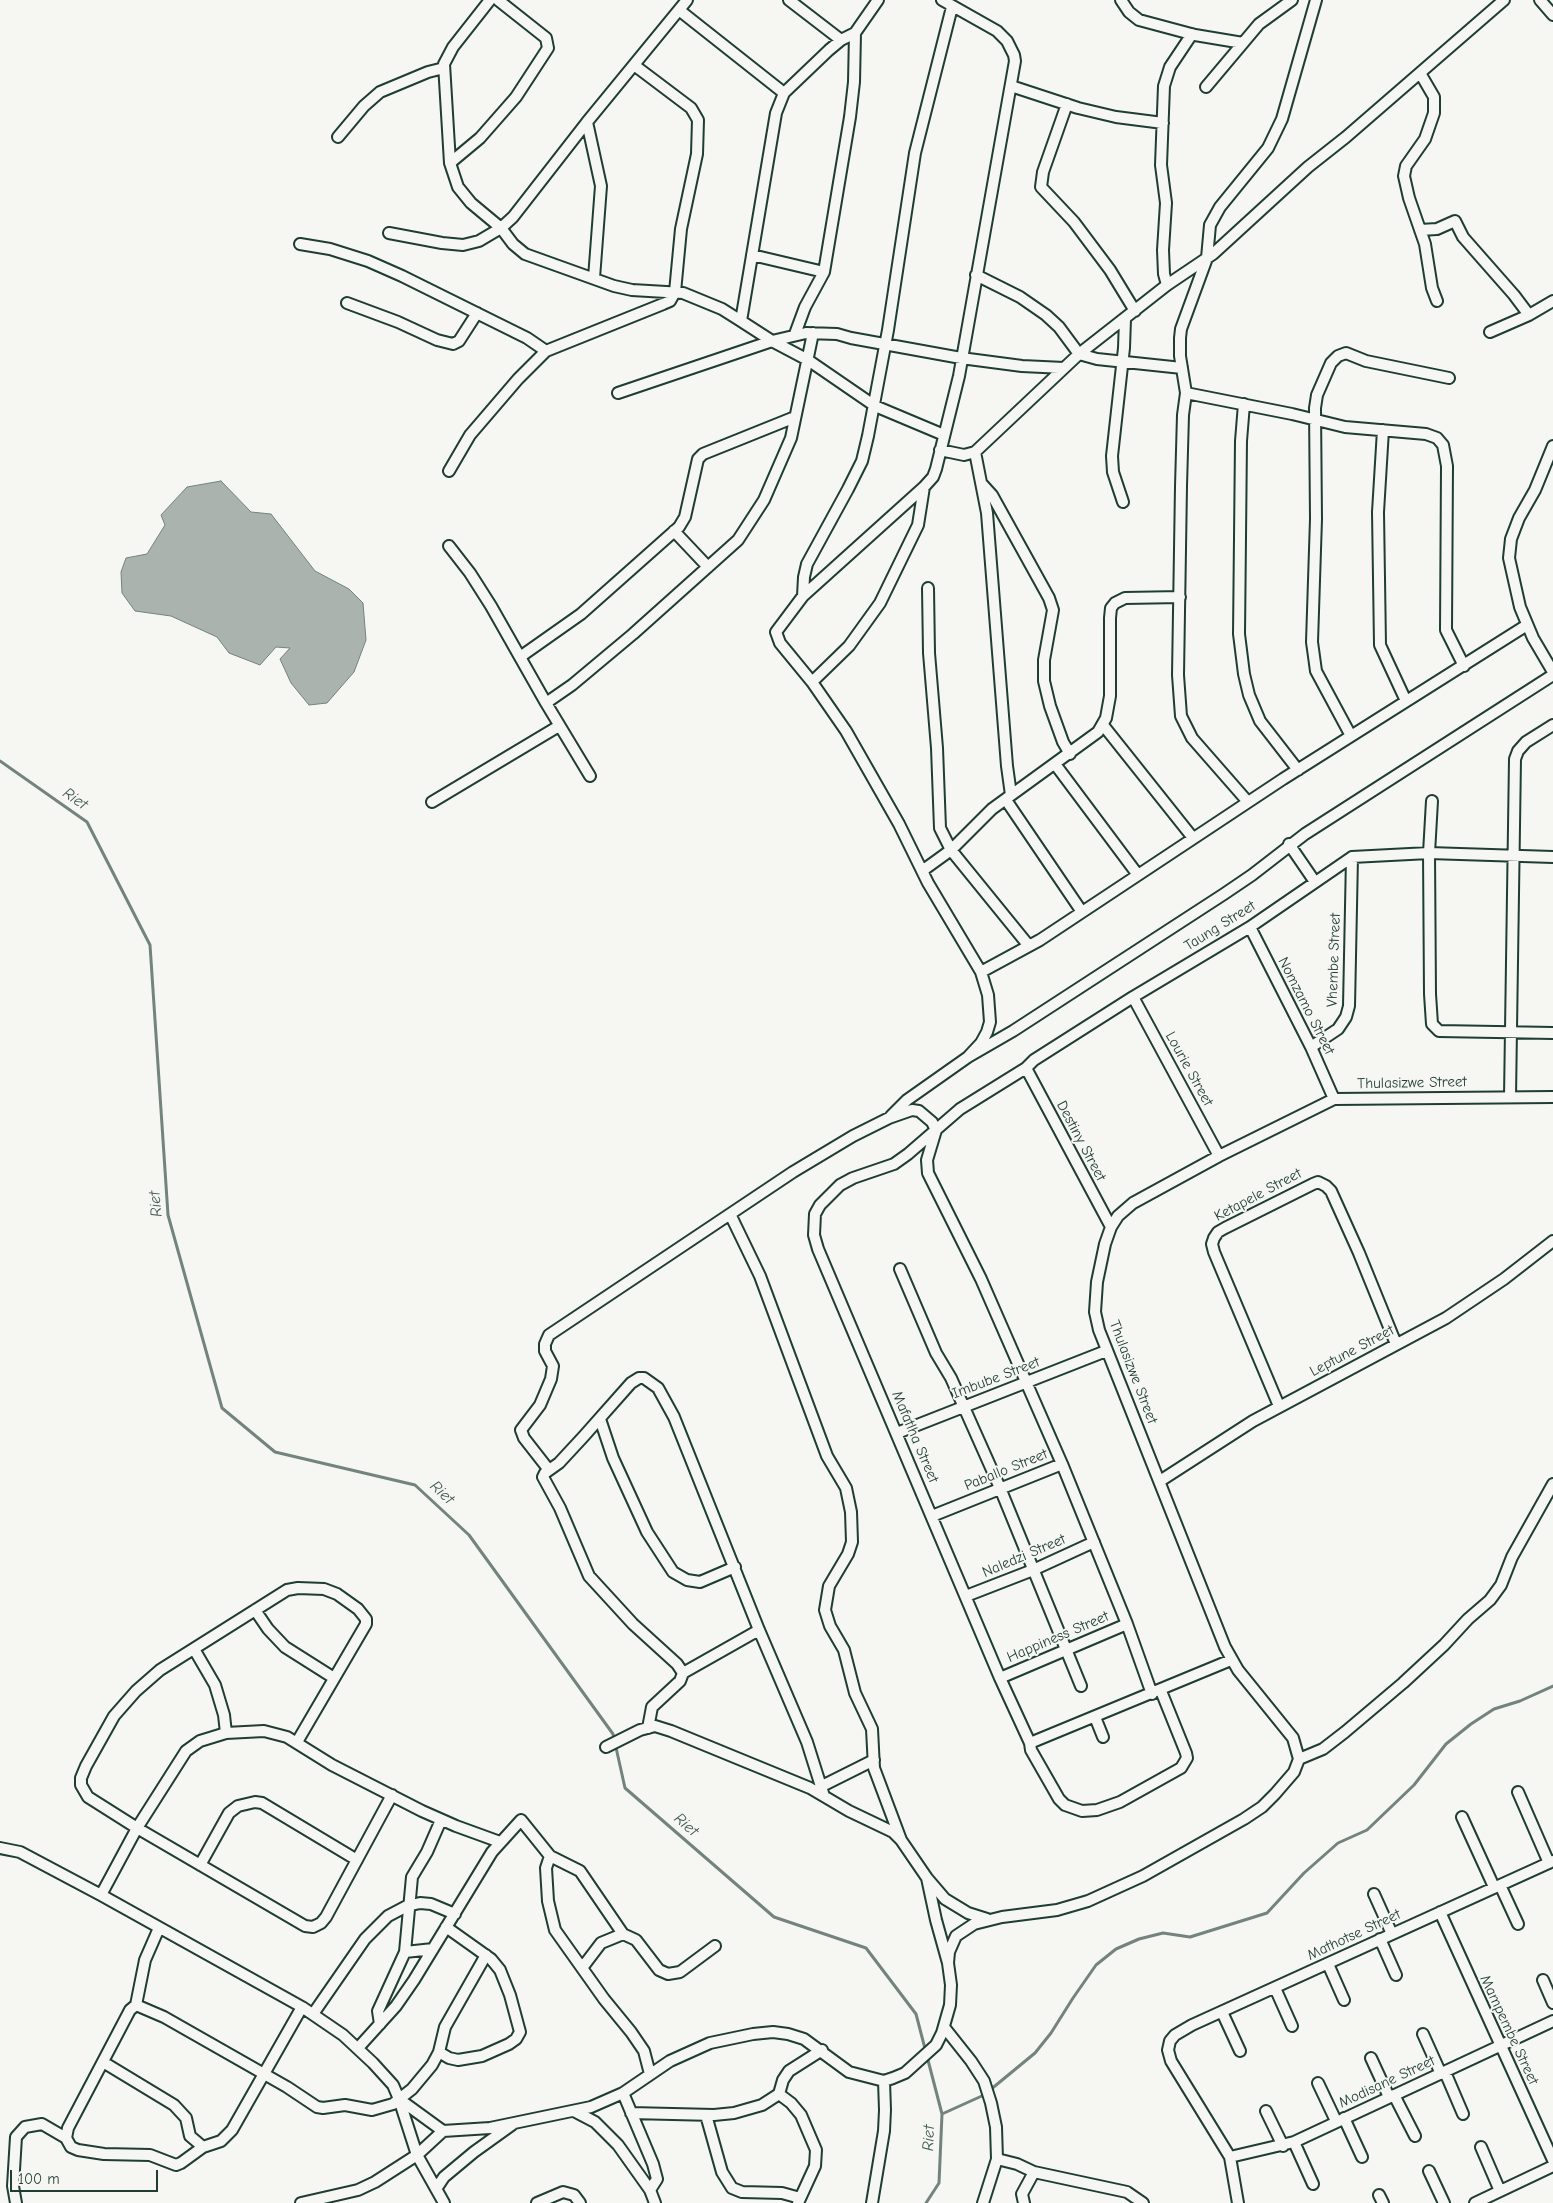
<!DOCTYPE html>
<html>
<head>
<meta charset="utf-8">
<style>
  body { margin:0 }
  #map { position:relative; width:1553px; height:2203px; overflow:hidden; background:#f6f6f2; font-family:"Comic Neue",sans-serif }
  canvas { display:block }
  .scale { position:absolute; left:10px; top:2170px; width:148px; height:22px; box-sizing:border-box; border:2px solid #1f3d34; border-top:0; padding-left:6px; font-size:15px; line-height:18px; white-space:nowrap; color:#1f3d34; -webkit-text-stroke:4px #f6f6f2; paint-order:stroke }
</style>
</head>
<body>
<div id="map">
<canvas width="1553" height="2203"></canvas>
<div class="scale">100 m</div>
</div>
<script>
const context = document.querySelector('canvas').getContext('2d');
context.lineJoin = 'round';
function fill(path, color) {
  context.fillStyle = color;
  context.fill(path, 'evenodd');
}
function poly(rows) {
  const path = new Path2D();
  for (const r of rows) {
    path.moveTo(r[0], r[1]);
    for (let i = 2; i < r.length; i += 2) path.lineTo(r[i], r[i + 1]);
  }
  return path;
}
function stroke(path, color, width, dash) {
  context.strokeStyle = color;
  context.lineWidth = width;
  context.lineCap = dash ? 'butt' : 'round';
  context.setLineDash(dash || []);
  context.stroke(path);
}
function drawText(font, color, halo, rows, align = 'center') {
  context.font = font + ' "Comic Neue",sans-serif';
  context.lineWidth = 4;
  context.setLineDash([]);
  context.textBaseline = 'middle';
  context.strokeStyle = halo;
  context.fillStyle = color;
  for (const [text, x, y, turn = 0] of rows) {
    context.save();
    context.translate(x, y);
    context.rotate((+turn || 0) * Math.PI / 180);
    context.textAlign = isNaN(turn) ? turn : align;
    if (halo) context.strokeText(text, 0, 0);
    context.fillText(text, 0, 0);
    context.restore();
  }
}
const water = poly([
  [221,481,251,512,271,514,315,571,349,589,363,603,366,640,354,672,327,703,309,705,291,683,280,659,290,648,276,647,260,665,229,653,217,637,171,616,135,611,122,593,121,572,126,558,147,554,165,525,161,515,187,487,221,481]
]);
const stream = poly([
  [0,761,87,822,150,945,168,1215,222,1408,275,1452,415,1485,469,1535,613,1734,625,1788,774,1917,866,1948,916,2014,942,2114,939,2183,926,2203],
  [942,2114,984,2095,1035,2053,1051,2033,1073,1998,1096,1965,1116,1949,1139,1939,1163,1933,1190,1937,1267,1913,1304,1873,1338,1843,1367,1830,1414,1785,1446,1744,1471,1724,1494,1709,1520,1701,1553,1686]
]);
const minor = poly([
  [490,0,453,47,444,64,450,163,458,187,471,203,501,228,513,244,525,254,614,286,632,290,683,293,722,309,741,321],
  [789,0,841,40],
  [878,0,855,33,841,40,829,50,784,93,776,113,741,321,772,341,808,360,875,406,944,435],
  [942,0,997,31,1007,41,1014,55,1015,61,959,376,936,469,933,477,924,487,803,596,776,632,780,643,812,682,846,731,899,824,928,883,981,972,988,995,990,1022,987,1032,981,1043,968,1057],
  [1121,0,1129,12,1139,20,1195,35,1243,43],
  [1540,0,1553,15],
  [679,10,784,93],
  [1420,73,1434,97,1434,113,1425,139,1406,166,1404,176,1409,198,1425,244,1432,288,1437,301],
  [1011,86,1078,108,1116,117,1163,123],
  [1206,87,1259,24,1292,0],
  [1067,104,1043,172,1041,187,1074,222,1110,270,1135,311],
  [587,122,601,186,594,278],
  [338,137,364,106,380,92,428,72,444,68],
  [450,163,480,138,516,97,548,48,546,38,498,0],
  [1420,230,1437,229,1455,221,1463,237,1514,295,1529,315],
  [389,233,442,243,463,245,479,241,501,228,513,217,587,122,687,0],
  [300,244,330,249,368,261,402,276,527,338,546,351],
  [752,255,824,272],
  [976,275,1020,297,1046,315,1059,327,1079,354,1097,359,1182,368],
  [1167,285,1164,274,1163,250,1166,203,1161,165,1164,86,1170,67,1192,34],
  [347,303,398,322,437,340,453,344,459,341,477,313],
  [1490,332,1529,315,1553,301],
  [795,334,805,307,824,272,850,117,854,82,855,33],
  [618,393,772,341,806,333,837,334,851,338,961,358,1022,366,1064,368],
  [1186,393,1292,414,1345,427,1426,434,1437,438,1443,445,1447,466,1446,630,1464,666],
  [1244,404,1241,441,1239,634,1244,674,1249,695,1260,721,1298,770],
  [1383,430,1378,512,1380,645,1406,701],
  [1553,446,1535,490,1519,518,1511,539,1509,558,1520,607,1533,638,1553,672],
  [940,450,964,455,975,452,1079,354,1167,285,1213,254,1308,167,1346,137,1504,0],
  [975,452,987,513,1007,766,1011,795],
  [449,471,470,435,518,379,546,351,663,304,670,301,675,292,681,229,697,154,698,120,691,108,634,65],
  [982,484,992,495,1049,598,1053,610,1044,660,1044,681,1050,706,1063,742,1070,754],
  [1123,502,1113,472,1112,456,1124,348,1125,319],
  [674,531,708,567],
  [449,546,470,573,491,606,546,703,590,776],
  [928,588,929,653,937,748,940,828,951,850,1029,946],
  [803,596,804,577,807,564,848,489,862,461,868,436,888,330,915,153,952,7],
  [520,657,581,614,679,527,685,517,698,459,703,454,795,417],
  [812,682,849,646,880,603,918,525,924,487],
  [546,703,572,685,633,634,738,540,764,500,791,438,813,333],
  [1103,725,1193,838],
  [1351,736,1316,671,1312,642,1316,519,1315,408,1317,395,1331,363,1338,356,1346,353,1366,361,1449,378],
  [1055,764,1138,875],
  [1006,800,1082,912],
  [1432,801,1429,853,1430,994,1432,1024,1439,1031,1553,1033],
  [432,802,559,726],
  [1248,802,1192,738,1181,716,1178,675,1181,486,1183,415,1186,393,1180,356,1180,338,1181,329,1207,258,1210,225,1220,207,1268,148,1282,119,1316,0],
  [1289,844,1315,882],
  [922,871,951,850,992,809,1098,732,1106,718,1110,696,1110,618,1111,608,1115,603,1125,598,1180,597],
  [1250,927,1311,1047,1334,1099],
  [981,972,1040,940,1283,779,1527,625],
  [1133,997,1219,1156],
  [1311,1047,1338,1029,1346,1017,1349,1006,1352,857],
  [1026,1068,1111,1227],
  [1510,1097,1515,759,1518,751,1526,742,1553,725],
  [891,1116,907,1100,968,1057,1013,1031,1224,894,1252,875,1305,834,1553,675],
  [730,1214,760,1276,827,1456,846,1488,851,1512,852,1542,848,1554,829,1586,825,1610,830,1626,844,1650,855,1693,872,1729,874,1768,901,1840],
  [900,1269,936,1353,951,1378,1000,1488,1081,1686],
  [1279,1406,1214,1252,1212,1244,1214,1238,1218,1232,1225,1228,1313,1184,1318,1182,1326,1186,1331,1191,1359,1253,1396,1344],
  [600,1419,613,1458,647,1532,673,1572,687,1580,700,1582,735,1567],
  [897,1433,1106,1351],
  [549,1470,524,1438,521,1430,540,1405,551,1379,553,1366,545,1351,545,1344,549,1335,793,1172,853,1136,889,1118,912,1110,919,1111,932,1122,936,1130,927,1160,928,1173,981,1279,1062,1464,1127,1624,1152,1694],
  [1160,1481,1253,1421,1446,1318,1504,1279,1553,1241],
  [932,1516,1062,1464],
  [966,1596,1033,1570,1094,1542],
  [255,1610,268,1629,285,1647,334,1678],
  [194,1649,215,1685,224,1715,226,1733],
  [683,1673,759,1630],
  [1000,1678,1127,1624],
  [1161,1691,1186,1753,1187,1758,1181,1768,1120,1802,1097,1810,1082,1811,1065,1805,1059,1799,1031,1750,1030,1743,1000,1678,818,1249,814,1235,815,1214,820,1205,840,1185,853,1178,894,1164,908,1154,960,1109,1026,1068,1034,1060,1133,997,1250,927,1352,857,1429,853,1553,857],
  [1095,1717,1103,1737],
  [648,1728,652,1707,680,1681,683,1673,677,1664,633,1624,589,1576,560,1508,543,1477,545,1473,559,1463,584,1436,631,1383,639,1378,644,1378,658,1388,674,1417,759,1630,807,1742,824,1796],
  [297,1742,366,1624,366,1619,358,1609,337,1594,324,1589,298,1588,287,1590,160,1670,136,1691,114,1716,86,1766,81,1778,81,1785,88,1797,137,1828,305,1926,313,1927,321,1923,326,1917,392,1795],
  [1030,1743,1231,1660],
  [606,1747,640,1730,655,1726,671,1731,810,1788,849,1811,893,1832,901,1840,927,1878,945,1899,968,1913,987,1919],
  [1299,1759,1323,1749,1345,1732,1403,1683,1444,1645,1468,1619,1490,1600,1501,1585,1512,1557,1553,1484],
  [822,1786,874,1760],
  [1518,1792,1549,1863],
  [1462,1817,1494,1887],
  [0,1848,20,1852,101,1895,302,2007,343,2035,373,2063,393,2085,399,2099,417,2155,444,2203],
  [550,1856,580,1871,623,1934,636,1940,659,1970,668,1974,680,1972,715,1946],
  [200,1865,229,1813,238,1806,255,1802,262,1803,357,1860],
  [1500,1885,1518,1924],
  [1374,1894,1392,1934],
  [101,1895,137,1828,186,1751,200,1741,226,1733,264,1731,287,1737,332,1765,422,1811,456,1826,500,1842],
  [1440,1912,1553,2160],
  [159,1928,145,1960,136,2005,130,2010,68,2128,66,2138,71,2147,78,2150,104,2154,150,2155,176,2165,181,2163,203,2147,221,2141,232,2130,302,2007],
  [1380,1939,1396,1975],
  [405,1952,433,1949],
  [948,1963,949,1952,956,1936,974,1924,1002,1917,1057,1910,1088,1901,1143,1876,1244,1819,1262,1807,1275,1794,1294,1772,1299,1759,1293,1738,1238,1670,1225,1647,1099,1330,1095,1312,1097,1282,1105,1244,1111,1227,1118,1216,1133,1203,1219,1156,1334,1099,1553,1097],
  [1328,1964,1344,2000],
  [582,1968,601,1943,623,1934],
  [1543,1980,1553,2003],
  [1275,1988,1292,2026],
  [136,2005,164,2017,287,2087,317,2107,323,2108,345,2105,372,2110,393,2104,412,2089,432,2065,439,2052,445,2027,486,1955],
  [1222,2012,1240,2051],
  [313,2014,365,1939,388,1916,407,1906,420,1903,431,1904,455,1914],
  [380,2024,378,2011,405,1952,412,1877,427,1852,441,1820],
  [944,2027,971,2061,984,2081,991,2103,996,2127,997,2159,1017,2164,1034,2172,1127,2192,1143,2203],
  [1423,2034,1441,2074],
  [358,2048,396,2006,414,1980,492,1852,521,1820,550,1856,546,1868,548,1901,555,1930,604,1999,631,2032,644,2051,650,2074],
  [439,2052,449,2058,458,2060,482,2056,509,2044,516,2039,520,2032,510,1995,500,1970,491,1959,446,1927],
  [1371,2058,1389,2097],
  [103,2062,174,2105,186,2118,190,2136,203,2147],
  [1445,2072,1463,2114],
  [1318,2083,1336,2121],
  [623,2093,653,2164,657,2179,650,2190,655,2203],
  [779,2094,791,2103,801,2115,816,2150,815,2166,798,2203],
  [1394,2095,1415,2136],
  [399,2099,443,2131,490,2128,591,2107,623,2093,670,2061,710,2043,753,2034,773,2032,788,2034,804,2039,849,2072,884,2081,893,2078,905,2073,936,2045,942,2033,950,2005,951,1985,948,1963,936,1920,927,1878],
  [574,2111,595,2122,618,2145,650,2190],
  [1266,2111,1283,2146],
  [631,2113,714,2115,734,2113,762,2105,779,2094,783,2080,789,2071,822,2050],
  [706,2115,722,2172,732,2188,742,2192,782,2193,800,2198],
  [1344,2118,1362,2157],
  [1294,2142,1313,2184],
  [1481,2147,1500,2191],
  [1230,2157,1294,2142,1553,2021],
  [1429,2171,1444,2203],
  [436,2189,444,2177,474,2152,513,2124],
  [1379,2195,1383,2203],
  [16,2203,13,2186,16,2137,25,2127,42,2124,66,2138],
  [301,2203,358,2190,375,2182,417,2155,443,2131],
  [537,2203,563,2192,574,2195,580,2203],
  [872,2203,884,2131,885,2110,884,2081],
  [983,2203,997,2159],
  [1024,2203,1022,2194,1034,2172],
  [1238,2203,1230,2157,1171,2061,1168,2050,1170,2041,1175,2035,1192,2025,1553,1861],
  [1475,2203,1553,2166]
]);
const streetNames = [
  ["Taung Street",1220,926,-32],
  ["Vhembe Street",1334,960,-88],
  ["Nomzamo Street",1306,1006,63],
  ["Lourie Street",1189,1069,61],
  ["Thulasizwe Street",1412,1083,-1],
  ["Destiny Street",1081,1141,62],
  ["Ketapele Street",1258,1195,-28],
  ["Leptune Street",1352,1351,-28],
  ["Thulasizwe Street",1133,1372,69],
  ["Imbube Street",996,1378,-21],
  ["Mafatlha Street",915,1437,67],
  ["Paballo Street",1006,1470,-22],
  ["Naledzi Street",1024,1556,-23],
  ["Happiness Street",1058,1637,-23],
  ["Mathotse Street",1354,1935,-25],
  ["Mampembe Street",1509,2030,65],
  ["Modisane Street",1387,2082,-25]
];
const waterNames = [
  ["Riet",75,799,35],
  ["Riet",156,1204,-96],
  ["Riet",442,1493,43],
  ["Riet",686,1825,41],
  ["Riet",929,2138,-88]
];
fill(water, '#aab3ae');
stroke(water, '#72847d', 1);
stroke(stream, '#72847d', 3);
stroke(minor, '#1f3d34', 14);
stroke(minor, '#f6f6f2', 10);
drawText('15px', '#1f3d34', '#f6f6f2', streetNames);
drawText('italic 16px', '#425a52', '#f6f6f2', waterNames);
</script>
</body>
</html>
